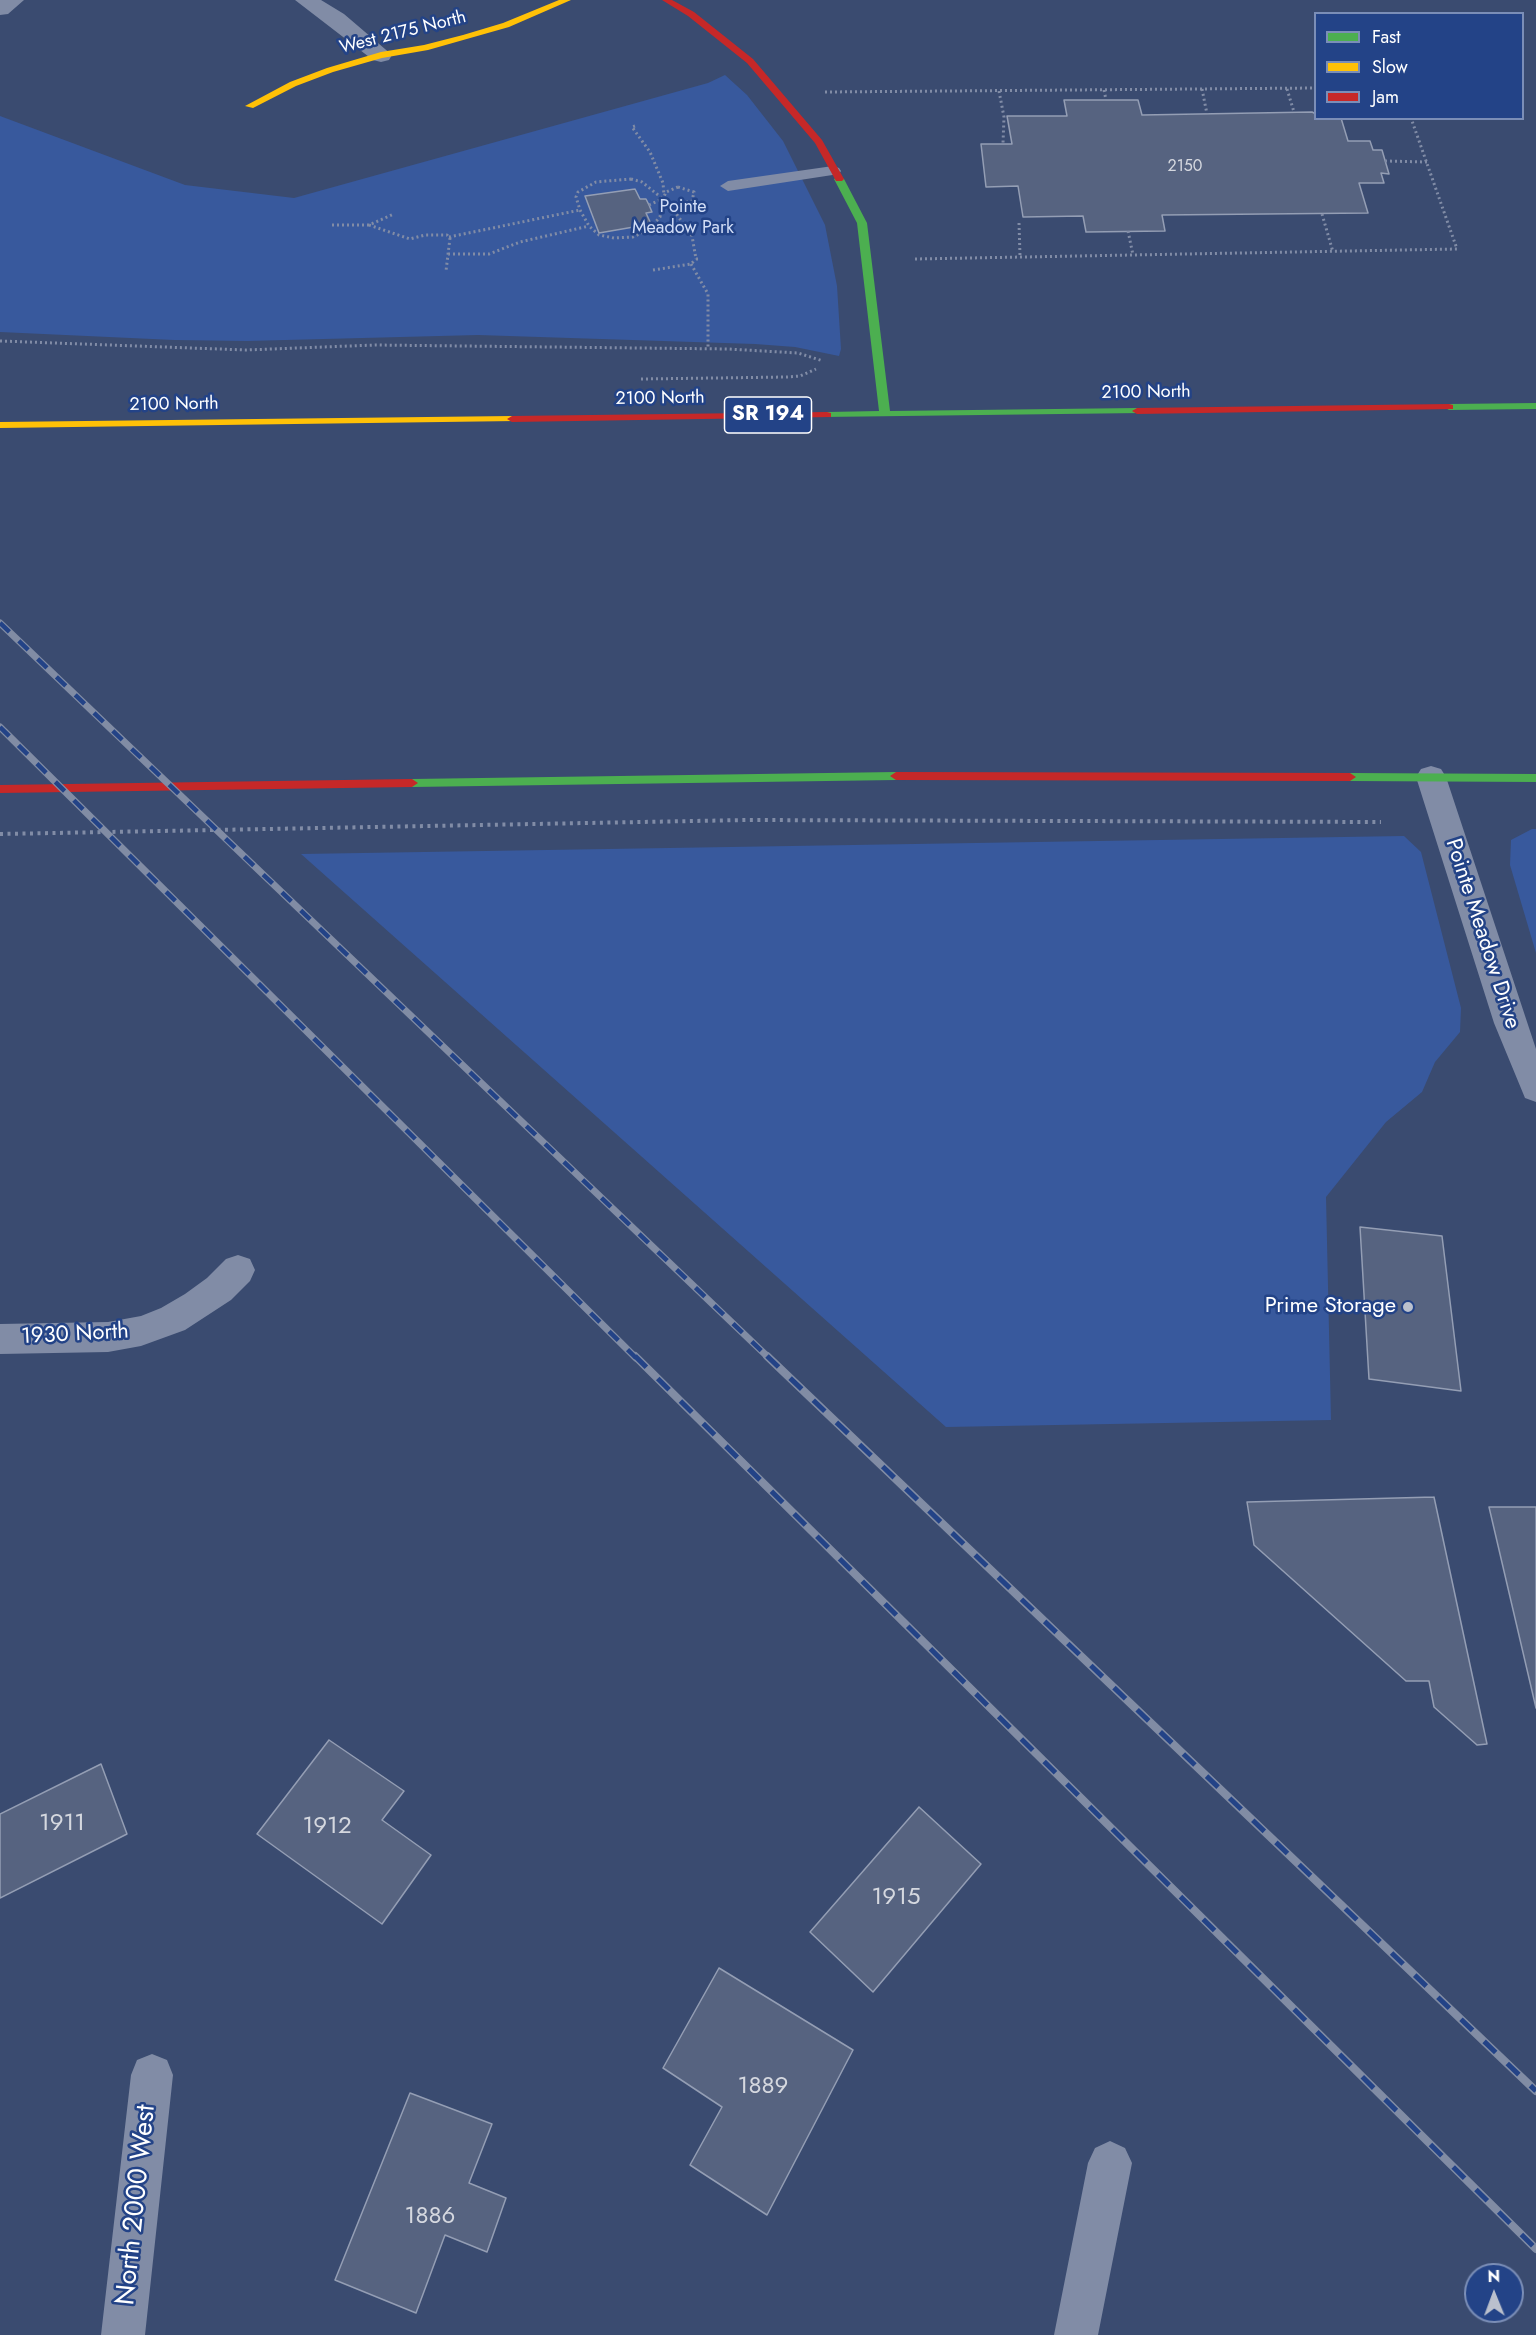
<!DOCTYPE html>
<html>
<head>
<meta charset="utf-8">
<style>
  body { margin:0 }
  #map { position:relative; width:1536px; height:2335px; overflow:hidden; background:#3a4b70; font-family:Jost,sans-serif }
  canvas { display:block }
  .legend { position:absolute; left:1314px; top:12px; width:210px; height:108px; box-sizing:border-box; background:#234387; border:2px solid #7b8eb7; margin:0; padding:8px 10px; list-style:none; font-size:18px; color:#fff }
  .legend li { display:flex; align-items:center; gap:12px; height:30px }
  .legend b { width:30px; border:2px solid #7b8eb7 }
  .north { position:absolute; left:1464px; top:2263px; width:60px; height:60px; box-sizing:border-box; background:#234387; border:2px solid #7b8eb7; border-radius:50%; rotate:359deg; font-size:16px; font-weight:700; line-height:24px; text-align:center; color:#fff }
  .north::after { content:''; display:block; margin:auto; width:21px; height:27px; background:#bac0cd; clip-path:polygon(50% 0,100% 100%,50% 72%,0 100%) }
</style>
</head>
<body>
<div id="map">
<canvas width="1536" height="2335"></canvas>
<ul class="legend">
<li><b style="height:8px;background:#4caf50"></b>Fast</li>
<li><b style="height:8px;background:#ffc107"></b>Slow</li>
<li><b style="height:8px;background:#c62828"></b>Jam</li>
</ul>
<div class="north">N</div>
</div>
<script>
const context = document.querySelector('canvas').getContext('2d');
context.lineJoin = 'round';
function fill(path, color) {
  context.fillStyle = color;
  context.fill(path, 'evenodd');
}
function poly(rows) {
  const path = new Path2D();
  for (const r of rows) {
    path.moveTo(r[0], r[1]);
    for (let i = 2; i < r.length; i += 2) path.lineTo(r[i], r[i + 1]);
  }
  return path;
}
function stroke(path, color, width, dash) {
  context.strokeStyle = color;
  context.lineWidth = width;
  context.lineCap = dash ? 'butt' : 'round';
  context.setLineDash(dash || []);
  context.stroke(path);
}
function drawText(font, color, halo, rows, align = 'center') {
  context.font = font + ' Jost,sans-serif';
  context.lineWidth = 5;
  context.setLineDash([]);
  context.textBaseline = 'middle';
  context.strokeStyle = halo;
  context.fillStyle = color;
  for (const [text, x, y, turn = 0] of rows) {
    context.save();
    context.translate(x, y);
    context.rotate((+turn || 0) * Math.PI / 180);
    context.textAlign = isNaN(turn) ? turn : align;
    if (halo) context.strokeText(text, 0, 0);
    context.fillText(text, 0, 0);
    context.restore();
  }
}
const green = poly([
  [725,75,747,95,783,141,825,225,837,286,841,349,839,356,795,347,755,344,478,335,247,341,174,340,0,332,0,116,185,185,294,198,708,83],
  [1532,829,1536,829,1536,953,1510,865,1511,840],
  [1404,836,1421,852,1461,1008,1460,1032,1435,1062,1422,1092,1386,1122,1326,1197,1331,1420,946,1427,301,854]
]);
const building = poly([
  [1064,100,1138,100,1142,115,1312,112,1316,114,1316,118,1341,118,1348,141,1370,141,1373,150,1382,150,1389,174,1381,173,1384,183,1359,183,1368,213,1162,215,1165,231,1086,232,1083,216,1023,217,1018,186,986,187,981,144,1012,144,1007,116,1067,116,1064,100],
  [635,189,640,199,646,199,649,205,652,212,646,213,651,224,599,233,585,196,635,189],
  [1360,1227,1442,1236,1461,1391,1369,1379,1360,1227],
  [1434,1497,1487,1744,1477,1745,1434,1707,1429,1681,1406,1681,1254,1545,1247,1502,1434,1497],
  [1489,1507,1536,1507,1536,1708,1489,1507],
  [329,1740,404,1791,382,1820,431,1855,382,1924,257,1834,329,1740],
  [101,1764,127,1834,0,1898,0,1814,101,1764],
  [919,1807,981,1864,873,1992,810,1932,919,1807],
  [719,1968,853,2050,767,2215,690,2165,722,2107,663,2068,719,1968],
  [410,2093,492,2124,469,2183,506,2198,487,2252,445,2235,416,2313,335,2280,410,2093]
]);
const pathFar1 = poly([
  [1202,89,1207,114],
  [1287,89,1294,112],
  [1104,90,1106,100],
  [999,91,1004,117,1003,143],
  [825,92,1316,88],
  [635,126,632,127,650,152,663,183,664,195],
  [1385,161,1427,162],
  [631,179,642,182,663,199,660,217,648,230,633,237,614,238,599,235,589,226,580,210,576,197,578,192,596,182,631,179],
  [678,187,694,192,692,201,674,204,663,199,666,192,678,187],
  [668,202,692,236,696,259,701,259],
  [649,205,662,199],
  [1322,214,1333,252],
  [1019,223,1020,256],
  [332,225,369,225,394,214],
  [369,225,410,239,425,235,447,235,450,238,446,271],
  [1128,231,1133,255],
  [449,237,580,210],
  [448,254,489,254,520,242,589,226],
  [915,259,1457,249,1411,118],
  [691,264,708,294,708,349],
  [653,270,691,264,696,259],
  [0,341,246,350,375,345,728,349,798,353,823,361],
  [641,379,787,377,800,376,816,369]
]);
const path = poly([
  [0,834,747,820,1381,822]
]);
const lane = poly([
  [833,166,839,168,841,171,839,174,728,191,720,186,728,181,833,166]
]);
const street = poly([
  [0,0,24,0,8,14,0,15,0,0],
  [295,0,321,0,344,14,392,55,389,60,381,62,373,60,295,0],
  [1431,766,1441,769,1446,777,1536,1049,1536,1102,1525,1098,1494,1023,1416,777,1421,769,1431,766],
  [238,1255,250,1259,255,1270,250,1281,231,1300,185,1330,141,1346,108,1352,0,1354,0,1324,108,1322,141,1316,161,1308,185,1294,207,1278,226,1259,238,1255],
  [152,2054,167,2060,173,2075,145,2335,101,2335,131,2075,137,2060,152,2054],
  [1110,2141,1125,2148,1132,2163,1098,2335,1054,2335,1088,2163,1095,2148,1110,2141]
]);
const fast = poly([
  [839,176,844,179,867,223,890,411,1137,408,1142,411,1141,413,823,417,823,413,827,412,879,411,857,223,834,179,839,176],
  [1536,403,1536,409,1449,410,1444,407,1449,404,1536,403],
  [896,772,902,776,896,780,412,787,406,783,412,779,896,772],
  [1350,773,1536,774,1536,782,1350,781,1344,777,1350,773]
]);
const slow = poly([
  [559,0,571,0,509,27,428,50,382,58,333,72,296,86,253,108,245,106,290,82,327,68,381,52,424,45,463,35,503,23,559,0],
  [512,416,516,417,516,421,0,428,0,422,512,416]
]);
const jam = poly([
  [662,0,672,0,694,12,753,59,822,140,844,179,842,181,836,181,815,143,747,63,688,16,662,0],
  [1449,404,1453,405,1453,409,1137,414,1132,411,1137,408,1449,404],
  [827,412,831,413,831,417,512,422,507,419,512,416,827,412],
  [896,772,1350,773,1356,777,1350,781,896,780,890,776,896,772],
  [412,779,418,783,412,787,0,793,0,785,412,779]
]);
const railFar1 = poly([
  [0,623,769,1358],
  [0,727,636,1358]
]);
const rail = poly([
  [635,1356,1536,2249],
  [767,1356,1536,2091]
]);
const markers = [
  [1408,1307,6,"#bac0cd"]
];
const farNumbernames = [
  ["2150",1185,167]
];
const farStreetnames = [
  ["West 2175 North",403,33,-14],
  ["2100 North",1146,393,-1],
  ["2100 North",660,399,-1],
  ["2100 North",174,405,-1]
];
const farParknames = [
  ["Pointe",683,208],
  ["Meadow Park",683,229]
];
const shields = [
  [768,415,87]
];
const shieldNames = [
  ["SR 194",768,415]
];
const streetNames = [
  ["Pointe Meadow Drive",1482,934,72],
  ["1930 North",75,1335,-3]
];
const poiNames = [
  ["Prime Storage",1396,1307]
];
const nearNumbernames = [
  ["1911",62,1824],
  ["1912",327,1827],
  ["1915",896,1898],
  ["1889",763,2087],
  ["1886",430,2217]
];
const nearStreetnames = [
  ["North 2000 West",137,2205,-84]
];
fill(green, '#38599d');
fill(building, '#566380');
stroke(building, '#949eb4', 1.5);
stroke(pathFar1, '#818ca6', 3, [2, 3]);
stroke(path, '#818ca6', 4, [3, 4.5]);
fill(lane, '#818ca6');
fill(street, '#818ca6');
fill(fast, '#4caf50');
fill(slow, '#ffc107');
fill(jam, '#c62828');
stroke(railFar1, '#818ca4', 7);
stroke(rail, '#818ca4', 8);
stroke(railFar1, '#234387', 4.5, [13]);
stroke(rail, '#234387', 5, [16]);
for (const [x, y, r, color] of markers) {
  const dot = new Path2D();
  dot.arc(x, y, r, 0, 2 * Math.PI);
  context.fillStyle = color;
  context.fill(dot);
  stroke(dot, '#234387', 2);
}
drawText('16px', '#d5d8df', null, farNumbernames);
drawText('18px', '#fff', '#234387', farStreetnames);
drawText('18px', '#d2def7', '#234387', farParknames);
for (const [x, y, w] of shields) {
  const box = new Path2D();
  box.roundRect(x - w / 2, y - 18, w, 36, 4.5);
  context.fillStyle = '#234387';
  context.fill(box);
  stroke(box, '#fff', 1.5);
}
drawText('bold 21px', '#fff', null, shieldNames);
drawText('22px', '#fff', '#234387', streetNames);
drawText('22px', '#fff', '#234387', poiNames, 'right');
drawText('24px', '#d5d8df', null, nearNumbernames);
drawText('27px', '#fff', '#234387', nearStreetnames);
</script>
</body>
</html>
